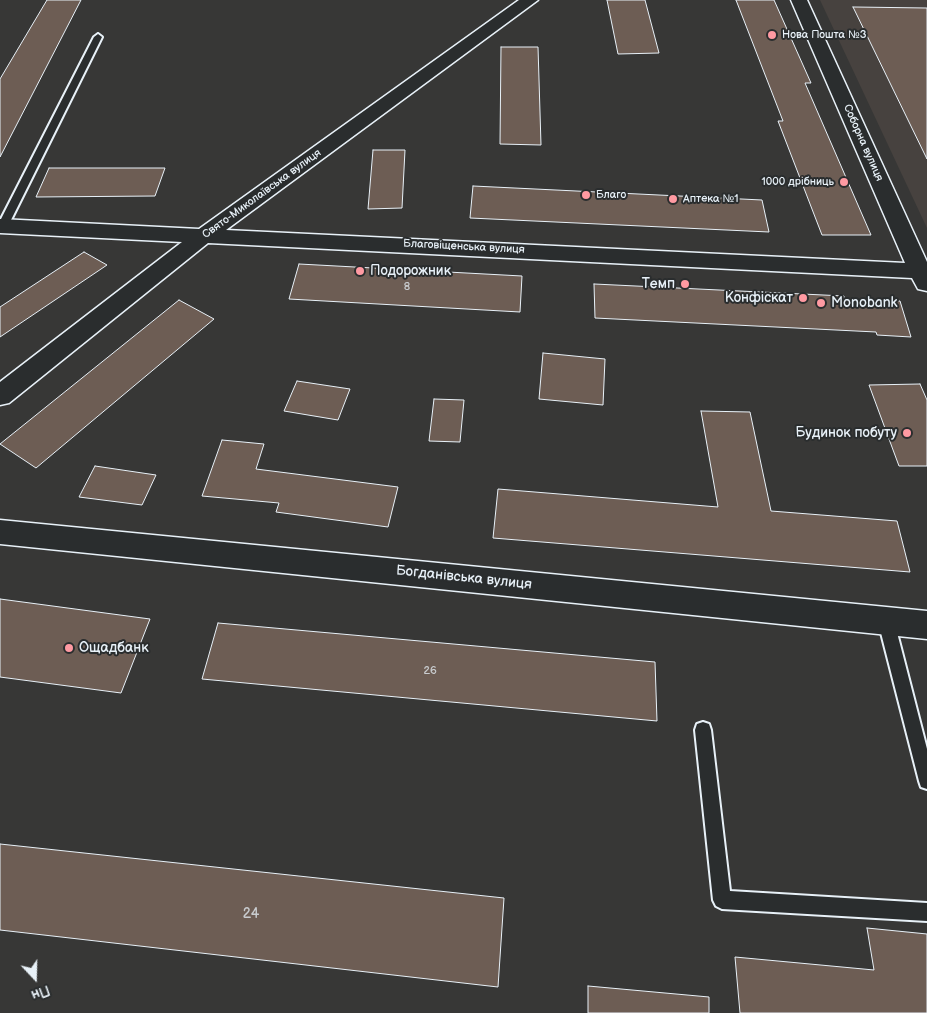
<!DOCTYPE html>
<html>
<head>
<meta charset="utf-8">
<style>
  body { margin:0 }
  #map { position:relative; width:927px; height:1013px; overflow:hidden; background:#373736; font-family:"Balsamiq Sans",sans-serif }
  canvas { display:block }
  .north { position:absolute; left:10px; top:953px; width:50px; height:50px; -webkit-text-stroke:4px #2a2d2e; paint-order:stroke; rotate:159deg; font-size:14px; font-weight:700; line-height:20px; text-align:center; color:#e8f1f8 }
  .north::after { content:''; display:block; margin:auto; width:18px; height:22px; background:#e8f1f8; clip-path:polygon(50% 0,100% 100%,50% 72%,0 100%) }
</style>
</head>
<body>
<div id="map">
<canvas width="927" height="1013"></canvas>
<div class="north">Пн</div>
</div>
<script>
const context = document.querySelector('canvas').getContext('2d');
context.lineJoin = 'round';
function fill(path, color) {
  context.fillStyle = color;
  context.fill(path, 'evenodd');
}
function poly(rows) {
  const path = new Path2D();
  for (const r of rows) {
    path.moveTo(r[0], r[1]);
    for (let i = 2; i < r.length; i += 2) path.lineTo(r[i], r[i + 1]);
  }
  return path;
}
function stroke(path, color, width, dash) {
  context.strokeStyle = color;
  context.lineWidth = width;
  context.lineCap = dash ? 'butt' : 'round';
  context.setLineDash(dash || []);
  context.stroke(path);
}
function drawText(font, color, halo, rows, align = 'center') {
  context.font = font + ' "Balsamiq Sans",sans-serif';
  context.lineWidth = 4;
  context.setLineDash([]);
  context.textBaseline = 'middle';
  context.strokeStyle = halo;
  context.fillStyle = color;
  for (const [text, x, y, turn = 0] of rows) {
    context.save();
    context.translate(x, y);
    context.rotate((+turn || 0) * Math.PI / 180);
    context.textAlign = isNaN(turn) ? turn : align;
    if (halo) context.strokeText(text, 0, 0);
    context.fillText(text, 0, 0);
    context.restore();
  }
}
const built = poly([
  [820,0,927,0,927,228]
]);
const building = poly([
  [47,0,81,0,0,157,0,79,47,0],
  [607,0,645,0,659,53,618,54,607,0],
  [736,0,774,0,811,83,805,83,871,235,822,235,778,121,783,121,736,0],
  [853,7,927,8,927,159,853,7],
  [501,47,538,47,541,145,500,144,501,47],
  [373,150,405,150,402,208,368,209,373,150],
  [49,168,165,168,155,196,36,197,49,168],
  [473,186,762,200,769,232,470,218,473,186],
  [84,252,107,265,0,337,0,307,84,252],
  [299,264,522,276,520,312,289,299,299,264],
  [594,284,844,296,844,299,900,301,911,337,877,335,876,332,595,318,594,284],
  [179,300,214,319,36,468,0,444,179,300],
  [543,353,605,359,603,405,539,399,543,353],
  [297,381,350,389,338,420,284,411,297,381],
  [920,384,927,400,927,466,899,466,869,385,920,384],
  [434,399,464,400,460,442,429,441,434,399],
  [701,411,750,412,771,511,897,521,910,572,493,538,498,489,718,507,701,411],
  [222,440,264,444,256,469,398,487,388,527,276,512,279,503,202,496,222,440],
  [95,466,156,475,142,505,79,497,95,466],
  [0,599,150,619,121,693,0,677,0,599],
  [218,623,655,662,657,721,202,679,218,623],
  [0,844,504,898,498,987,0,930,0,844],
  [867,928,927,934,927,1013,740,1013,735,957,874,970,867,928],
  [588,986,709,997,709,1013,588,1013,588,986]
]);
const service = poly([
  [98,34,102,37,8,226,7,228,0,229,0,221,94,37,98,34],
  [886,614,891,616,894,621,927,749,927,789,921,787,919,781,878,621,881,616,886,614],
  [703,722,709,724,711,730,730,891,927,903,927,921,722,909,716,906,713,900,695,730,697,724,703,722]
]);
const minor = poly([
  [519,0,538,0,226,230,905,263,791,0,807,0,927,262,927,291,918,289,912,278,208,243,9,403,0,405,0,382,182,242,0,233,0,219,199,229,519,0],
  [0,520,927,611,927,639,0,544,0,520]
]);
const markers = [
  [772,35,5,"#ff9aa2"],
  [844,182,5,"#ff9aa2"],
  [586,195,5,"#ff9aa2"],
  [673,199,5,"#ff9aa2"],
  [360,271,5,"#ff9aa2"],
  [685,284,5,"#ff9aa2"],
  [803,298,5,"#ff9aa2"],
  [821,303,5,"#ff9aa2"],
  [907,433,5,"#ff9aa2"],
  [69,648,5,"#ff9aa2"]
];
const farPoinames = [
  ["Нова Пошта №3",782,35],
  ["1000 дрібниць",834,182,"right"],
  ["Благо",596,195],
  ["Аптека №1",683,199]
];
const farStreetnames = [
  ["Соборна вулиця",863,143,66],
  ["Свято-Миколаївська вулиця",262,194,-36],
  ["Благовіщенська вулиця",464,247,3]
];
const numberNames = [
  ["8",407,287],
  ["26",430,671]
];
const poiNames = [
  ["Подорожник",370,271],
  ["Темп",675,284,"right"],
  ["Конфіскат",793,298,"right"],
  ["Monobank",831,303],
  ["Будинок побуту",897,433,"right"],
  ["Ощадбанк",79,648]
];
const streetNames = [
  ["Богданівська вулиця",464,578,6]
];
const nearNumbernames = [
  ["24",251,914]
];
fill(built, '#47423f');
fill(building, '#6d5d54');
stroke(building, '#e8f1f8', 1);
stroke(service, '#e8f1f8', 4);
stroke(minor, '#e8f1f8', 3);
fill(service, '#2a2d2e');
fill(minor, '#2a2d2e');
for (const [x, y, r, color] of markers) {
  const dot = new Path2D();
  dot.arc(x, y, r, 0, 2 * Math.PI);
  context.fillStyle = color;
  context.fill(dot);
  stroke(dot, '#2a2d2e', 2);
}
drawText('11px', '#e8f1f8', '#2a2d2e', farPoinames, 'left');
drawText('11px', '#e8f1f8', '#2a2d2e', farStreetnames);
drawText('11px', '#c9cccf', null, numberNames);
drawText('14px', '#e8f1f8', '#2a2d2e', poiNames, 'left');
drawText('14px', '#e8f1f8', '#2a2d2e', streetNames);
drawText('14px', '#c9cccf', null, nearNumbernames);
</script>
</body>
</html>
